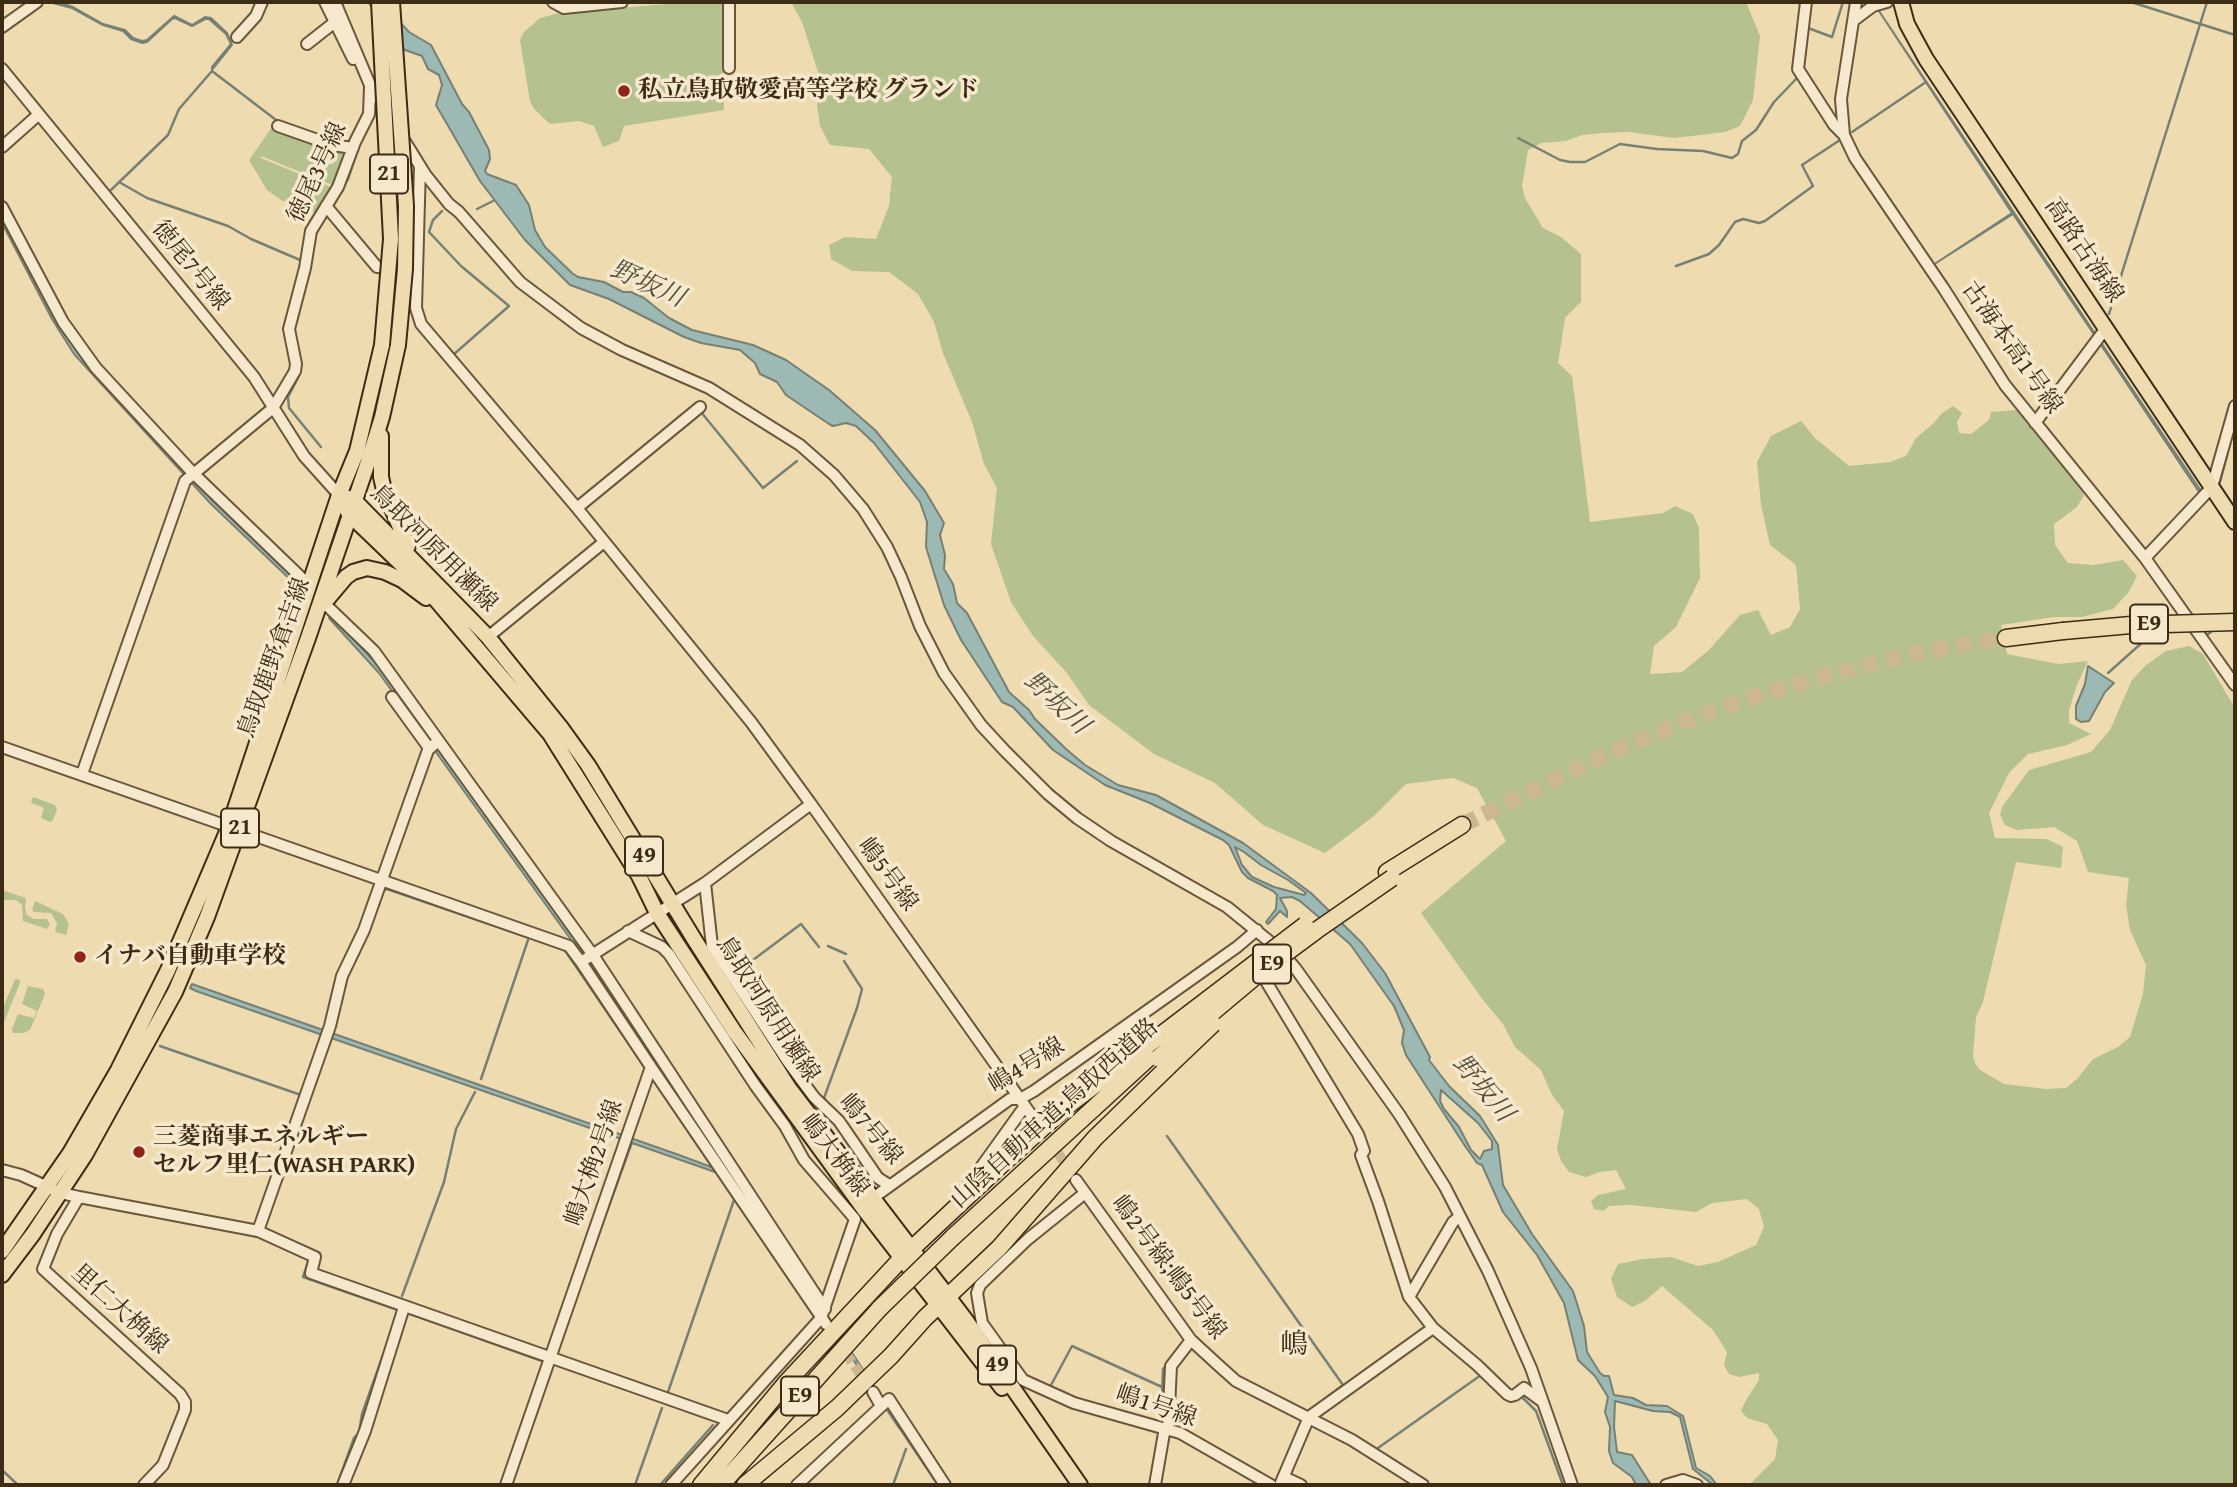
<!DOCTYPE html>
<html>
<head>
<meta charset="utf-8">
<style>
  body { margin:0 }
  #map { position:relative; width:2237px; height:1487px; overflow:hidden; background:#efdbb0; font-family:"Gentium Book Plus",serif }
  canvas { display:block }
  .frame { position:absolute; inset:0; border:4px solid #3c2b15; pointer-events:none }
</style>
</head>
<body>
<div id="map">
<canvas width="2237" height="1487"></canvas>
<div class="frame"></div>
</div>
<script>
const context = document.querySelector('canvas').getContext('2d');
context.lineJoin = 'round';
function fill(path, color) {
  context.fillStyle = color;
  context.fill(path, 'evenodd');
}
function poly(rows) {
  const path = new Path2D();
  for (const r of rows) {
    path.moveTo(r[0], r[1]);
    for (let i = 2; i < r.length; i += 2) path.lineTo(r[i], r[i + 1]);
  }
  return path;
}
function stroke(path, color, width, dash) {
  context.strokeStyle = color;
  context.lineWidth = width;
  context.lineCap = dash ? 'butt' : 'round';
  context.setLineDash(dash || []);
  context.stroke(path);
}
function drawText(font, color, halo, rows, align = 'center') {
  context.font = font + ' "Gentium Book Plus","Noto Serif JP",serif';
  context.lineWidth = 7;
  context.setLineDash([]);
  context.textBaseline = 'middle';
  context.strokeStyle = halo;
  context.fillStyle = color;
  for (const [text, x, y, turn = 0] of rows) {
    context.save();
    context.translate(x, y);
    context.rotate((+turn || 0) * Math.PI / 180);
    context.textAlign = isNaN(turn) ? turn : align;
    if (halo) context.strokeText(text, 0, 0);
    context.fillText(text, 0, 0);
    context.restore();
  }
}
const green = poly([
  [690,2,723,2,724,110,624,126,619,141,603,147,594,126,579,121,550,124,534,109,530,101,520,40,524,32,540,18,560,13],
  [791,2,1746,2,1760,36,1753,100,1740,126,1725,132,1674,138,1628,132,1602,133,1582,135,1566,141,1541,143,1528,150,1522,186,1525,198,1543,228,1561,237,1581,254,1581,302,1565,318,1558,363,1572,376,1590,522,1663,513,1675,506,1693,514,1699,528,1700,578,1676,627,1654,646,1650,674,1682,672,1709,650,1740,615,1758,610,1771,635,1790,627,1800,609,1796,565,1770,545,1761,505,1757,462,1771,436,1801,421,1815,438,1849,466,1890,462,1906,456,1916,438,1934,423,1941,414,1953,406,1962,413,1957,422,1959,433,1971,434,1989,420,1991,412,2017,410,2078,484,2084,495,2077,507,2054,524,2055,545,2068,563,2093,565,2123,560,2137,576,2128,593,2113,609,2082,617,2054,617,2001,625,2007,654,2058,664,2088,661,2077,685,2069,710,2069,723,2091,734,2067,745,2028,754,2009,773,1989,813,1995,838,2047,839,2063,847,2061,868,2016,862,1983,1002,1976,1017,1973,1056,1975,1063,1980,1070,2004,1084,2046,1089,2066,1088,2078,1078,2093,1059,2118,1047,2130,1037,2143,994,2146,965,2130,930,2126,905,2129,878,2088,872,2077,841,2054,827,2017,830,2005,825,2000,815,2002,807,2029,770,2091,752,2110,730,2132,680,2146,665,2166,651,2189,646,2203,654,2235,708,2235,1485,1749,1485,1775,1459,1778,1440,1767,1424,1747,1418,1741,1411,1746,1400,1759,1380,1759,1373,1739,1377,1729,1374,1724,1365,1727,1352,1713,1330,1662,1286,1645,1301,1632,1307,1617,1297,1611,1279,1618,1264,1643,1259,1671,1257,1698,1266,1718,1262,1756,1245,1764,1227,1759,1209,1747,1199,1712,1203,1696,1212,1631,1205,1609,1206,1603,1211,1594,1209,1591,1201,1598,1195,1626,1189,1616,1170,1600,1172,1586,1177,1569,1172,1561,1161,1557,1149,1564,1111,1552,1095,1541,1070,1515,1047,1503,1024,1483,1000,1421,913,1506,841,1477,788,1453,778,1406,784,1374,816,1325,853,1263,825,1215,783,1154,754,1089,705,1067,673,1033,636,1011,602,991,544,997,488,984,464,972,422,943,353,934,322,918,294,889,272,852,271,831,259,829,245,845,237,876,239,889,206,892,177,869,149,830,145,820,126,817,106,819,75,802,22],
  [273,126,349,150,335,186,261,156,261,158,333,188,317,213,281,200,267,190,249,160],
  [33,797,55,805,57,810,53,820,50,822,41,818,44,808,31,803],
  [2,890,26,898,25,909,27,915,34,919,47,919,50,924,47,929,23,921,22,905,16,900,2,900],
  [35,901,63,914,69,924,66,935,55,932,57,923,51,913,34,912,32,910],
  [15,979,20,980,20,983,2,1027,2,1010],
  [28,986,43,989,45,994,30,1030,24,1033,13,1033,12,1029,18,1014,34,1018,37,1011,22,1004]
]);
const water = poly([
  [49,2,57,2,73,7,103,24,125,30,133,38,142,41,147,40,174,16,192,25,205,17,211,18,227,33,232,45,212,70,212,67,231,44,226,34,209,19,205,19,192,26,175,18,172,19,147,42,142,43,131,39,123,31,103,25,72,8,49,2],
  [368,2,381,2,409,32,431,45,462,104,469,112,489,150,490,159,485,171,487,174,516,185,529,205,535,230,545,247,572,273,578,277,604,282,623,292,631,292,644,298,669,318,692,330,753,345,786,360,829,390,875,430,925,491,944,523,940,535,945,555,944,569,953,584,957,603,967,613,1009,692,1029,710,1035,719,1066,749,1085,765,1118,785,1156,795,1243,843,1311,893,1362,943,1385,973,1430,1057,1429,1060,1449,1086,1480,1116,1498,1145,1503,1185,1532,1234,1573,1291,1584,1326,1587,1352,1600,1373,1604,1376,1609,1376,1614,1395,1633,1398,1646,1405,1667,1406,1683,1416,1696,1468,1710,1476,1717,1485,1713,1485,1693,1469,1680,1417,1670,1412,1653,1411,1615,1401,1614,1427,1617,1452,1632,1455,1651,1485,1636,1485,1632,1477,1613,1463,1609,1451,1610,1427,1605,1412,1608,1397,1595,1376,1578,1360,1564,1303,1537,1255,1503,1212,1482,1165,1477,1163,1465,1146,1406,1055,1402,1043,1404,1030,1394,1006,1350,944,1300,901,1292,897,1280,898,1287,911,1287,917,1280,911,1268,924,1266,922,1276,909,1277,895,1273,891,1248,878,1242,872,1229,845,1223,840,1150,803,1105,785,1053,750,1013,707,1002,702,961,640,944,605,926,547,927,522,920,502,874,443,856,426,846,423,833,426,829,424,786,395,777,382,760,374,755,363,740,350,701,343,684,337,609,299,570,285,525,240,480,181,436,105,442,85,439,75,428,69,422,56,405,50,368,2],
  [1235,847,1244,852,1261,865,1288,880,1306,893,1304,895,1274,887,1252,877,1242,865,1235,847],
  [1441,1090,1478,1123,1492,1141,1492,1149,1484,1151,1480,1159,1471,1150,1459,1127,1444,1109,1440,1101,1441,1090],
  [1879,11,2098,338,2097,339,2013,214,1933,265,2012,213,1879,11],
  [2,216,78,353,214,502,297,581,296,585,211,504,74,354,52,319,2,223,2,216],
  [2100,341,2201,491,2199,492,2099,342,2100,341],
  [332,616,383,671,586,953,902,1428,899,1428,582,955,379,673,329,618,332,616],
  [2088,666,2114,683,2105,692,2089,721,2081,722,2076,719,2076,706,2085,684,2088,666],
  [192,984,679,1155,714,1168,715,1172,632,1143,585,1273,584,1273,630,1142,196,991,190,988,192,984]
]);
const stream = poly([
  [2131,2,2235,35],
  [1808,28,1832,37,1843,2],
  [1804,63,1806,45],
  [212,71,280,123],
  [1852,132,1926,82],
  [1518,138,1560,160,1570,162,1585,162,1620,144,1657,149,1703,151,1732,158,1738,154,1742,141,1756,130,1774,102,1798,77],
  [119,182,147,198,228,226,251,239,300,260],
  [111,190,168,135,179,109,212,71],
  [338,197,348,179,357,152],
  [477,209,493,201],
  [442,211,433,220,429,232,461,266,509,306,453,355],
  [1676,266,1709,254,1719,245,1735,222,1743,219,1759,223,1765,221,1813,186,1802,165,1840,140],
  [2109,314,2207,2],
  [301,363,298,378,288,397,289,408,321,447],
  [701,412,763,488,797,461],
  [2220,482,2234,428],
  [2207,635,2216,628],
  [2152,636,2162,637],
  [2108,673,2145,640],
  [382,891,387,889,527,937],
  [828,946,846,954],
  [564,949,637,1056],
  [721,950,737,972,801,924,819,947],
  [931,964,1020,1089],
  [345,982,354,962],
  [160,1046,301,1095],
  [481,1079,528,940],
  [829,1105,824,1098,857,1008,862,989,844,961],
  [1167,1136,1343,1385,1326,1398],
  [182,1222,213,1228],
  [270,1231,320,1253],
  [244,1234,258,1237],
  [309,1259,303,1277,398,1310],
  [402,1296,444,1182,456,1129,475,1092],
  [410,1314,542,1361],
  [1050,1387,1072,1346,1162,1387],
  [667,1395,734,1200],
  [1520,1395,1536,1411,1563,1485],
  [1161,1424,1163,1369,1167,1365],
  [899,1427,938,1485],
  [1378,1448,1481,1375],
  [2,1470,18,1485],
  [337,1485,354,1438,359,1433,362,1414,388,1341],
  [635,1485,662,1408],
  [660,1485,713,1425],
  [893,1485,906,1449]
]);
const minorTunnel = poly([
  [1032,1116,1071,1172],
  [829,1329,868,1385]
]);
const highwayTunnel = poly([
  [1462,825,1610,753,1678,724,1753,697,1832,674,1917,653,2006,638]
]);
const minor = poly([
  [325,2,353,59],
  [335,2,370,85,425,174,449,204,459,212,520,282,581,328,622,350,709,388,800,445,834,475,863,509,887,547,901,577,920,626,944,673,981,725,1005,751,1048,794,1077,818,1111,841,1227,907,1280,950,1296,969,1399,1114,1445,1187,1488,1271,1531,1368,1572,1485],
  [553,2,564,8,622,2],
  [1806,2,1798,69,1834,125,1844,135],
  [1856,2,1841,99,1844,135,1855,158,1944,289,2005,385,2145,558,2235,685],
  [1853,21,1873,6,1887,2],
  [2,27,37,2],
  [237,37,256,16,262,2],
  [307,44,335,22],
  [729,68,729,2],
  [2,69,254,377,304,456,339,495],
  [278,126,332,145,353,148],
  [2,147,38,115],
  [420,166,416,308,421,324,577,508,751,722,811,804],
  [326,206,377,267,412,269],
  [2,207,63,322,96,368,193,473,309,585],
  [2035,423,2106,328],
  [577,508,700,407],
  [2145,558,2212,487,2235,406],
  [324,603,374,651,593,955,825,1309],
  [488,637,604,542],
  [392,697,429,748],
  [2,747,569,946,581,962],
  [82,774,185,481,273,408,295,371,296,364,289,329,305,268,311,231,338,187,355,142,369,114,370,87],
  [705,883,712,946,788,1062,814,1097,839,1121,878,1178,889,1185],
  [628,931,662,947,669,954,755,1085,785,1126,804,1160,855,1219,821,1318,671,1485],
  [1267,983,1358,1134,1364,1151,1361,1155,1378,1201,1409,1297,1433,1328,1477,1365,1507,1394,1511,1396,1515,1395,1524,1388,1543,1402],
  [651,1067,826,1324],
  [2,1170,21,1175,61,1193,79,1197,57,1234,43,1269,180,1394,185,1402,185,1410,163,1465,144,1485],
  [1076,1180,1191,1340,1217,1364,1236,1381,1352,1440,1423,1485],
  [961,1195,1025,1106],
  [79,1197,258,1231,315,1257,311,1273,728,1420],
  [873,1198,1010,1099,1020,1099,1034,1091,1237,947,1257,930],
  [258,1231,330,1026,342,976,364,930,428,750,438,741],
  [1409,1297,1453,1222,1460,1216],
  [1023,1380,1074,1403,1180,1433,1271,1485],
  [1023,1380,982,1323,977,1293,980,1285,1028,1239,1085,1193],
  [873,1392,881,1406],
  [1284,1477,1301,1485],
  [343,1485,365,1431,404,1307],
  [506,1485,651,1067,581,962,705,883,811,804,1032,1116],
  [797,1485,889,1399,945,1485],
  [1155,1485,1164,1433,1168,1429,1171,1366,1191,1340],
  [1280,1485,1309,1417,1433,1328],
  [1666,1485,1683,1480,1697,1485]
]);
const major = poly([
  [1901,2,1907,24,1926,59,2235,522],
  [381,436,381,477,384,490,408,546],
  [339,495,354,500,488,637,562,729,588,765,694,939,789,1088,965,1319,1080,1485],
  [339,495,349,514,425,587,550,734,639,876,657,913,734,1031,863,1208,1002,1388],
  [325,602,346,577,353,572,367,568,385,572,402,580,426,598],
  [2,1251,70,1153,118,1070,168,970,229,827,339,495,357,451,382,345],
  [2,1275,33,1234,85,1155,175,992,207,917,308,638,367,465,382,417,398,345]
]);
const highway = poly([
  [2006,638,2063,631],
  [1387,872,1462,825],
  [953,1237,1154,1053],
  [701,1485,785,1384,902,1258,1000,1166,1067,1106,1149,1044],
  [721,1485,880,1308],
  [745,1485,837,1408,891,1356,925,1318,999,1248,1095,1138,1168,1067]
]);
const majorBridge = poly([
  [379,2,391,239,382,345],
  [392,2,406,206,405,269,398,345]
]);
const highwayBridge = poly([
  [2063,631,2131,625,2235,622],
  [1149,1044,1305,925],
  [1158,1058,1263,970,1317,930,1392,878],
  [1168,1067,1213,1024],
  [880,1308,953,1237]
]);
const markers = [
  [624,91,7,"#8f2418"],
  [80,957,7,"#8f2418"],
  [139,1152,7,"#8f2418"]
];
const shields = [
  [389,174,38],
  [2149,624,38],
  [240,828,38],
  [644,856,38],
  [1272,964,38],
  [997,1365,38],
  [800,1396,38]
];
const shieldNames = [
  ["21",389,174],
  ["E9",2149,624],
  ["21",240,828],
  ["49",644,856],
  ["E9",1272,964],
  ["49",997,1365],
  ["E9",800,1396]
];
const poiNames = [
  ["私立鳥取敬愛高等学校 グランド",638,91],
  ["イナバ自動車学校",94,957],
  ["三菱商事エネルギー",153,1138],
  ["セルフ里仁(WASH PARK)",153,1166]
];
const streetNames = [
  ["徳尾3号線",318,173,-65],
  ["高路古海線",2083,251,56],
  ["徳尾7号線",190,266,51],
  ["古海本高1号線",2011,348,55],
  ["鳥取河原用瀬線",433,549,45],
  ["鳥取鹿野倉吉線",275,658,-70],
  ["嶋5号線",887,875,54],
  ["鳥取河原用瀬線",767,1010,57],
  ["嶋4号線",1027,1066,-31],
  ["山陰自動車道;鳥取西道路",1055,1114,-42],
  ["嶋7号線",870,1130,50],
  ["嶋大桷線",834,1156,53],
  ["嶋大桷2号線",595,1163,-71],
  ["嶋2号線;嶋5号線",1168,1268,53],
  ["里仁大桷線",119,1310,42],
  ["嶋1号線",1156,1407,19]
];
const waterNames = [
  ["野坂川",647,285,24],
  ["野坂川",1056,704,43],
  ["野坂川",1482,1089,50]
];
const quarterNames = [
  ["嶋",1294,1346]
];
fill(green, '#b5c18e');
fill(water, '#9cb9b4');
stroke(water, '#768074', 2);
stroke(stream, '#768074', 2.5);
stroke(minorTunnel, '#cbb891', 10, [10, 5]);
stroke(highwayTunnel, '#cbb891', 16, [16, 8]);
stroke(minor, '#69573c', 14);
stroke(major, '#3c2b15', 18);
stroke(highway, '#3c2b15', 19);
stroke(minor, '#f5e8cc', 10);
stroke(major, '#efdbb0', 14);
stroke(highway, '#efdbb0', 16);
stroke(majorBridge, '#3c2b15', 18, []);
stroke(highwayBridge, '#3c2b15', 19, []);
stroke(majorBridge, '#efdbb0', 14);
stroke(highwayBridge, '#efdbb0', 16);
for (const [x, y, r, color] of markers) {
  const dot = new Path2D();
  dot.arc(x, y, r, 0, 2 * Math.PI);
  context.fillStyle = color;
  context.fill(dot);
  stroke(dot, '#f5e8cc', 2.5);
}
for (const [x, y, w] of shields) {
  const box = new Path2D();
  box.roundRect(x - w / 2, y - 19.5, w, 39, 5);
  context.fillStyle = '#f5e8cc';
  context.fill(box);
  stroke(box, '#3c2b15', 2);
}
drawText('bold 23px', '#3c2b15', null, shieldNames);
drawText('bold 24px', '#3c2b15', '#f5e8cc', poiNames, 'left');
drawText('24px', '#3c2b15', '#f5e8cc', streetNames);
drawText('italic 26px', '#544e3d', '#f5e8cc', waterNames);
drawText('28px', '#3c2b15', '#f5e8cc', quarterNames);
</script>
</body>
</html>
